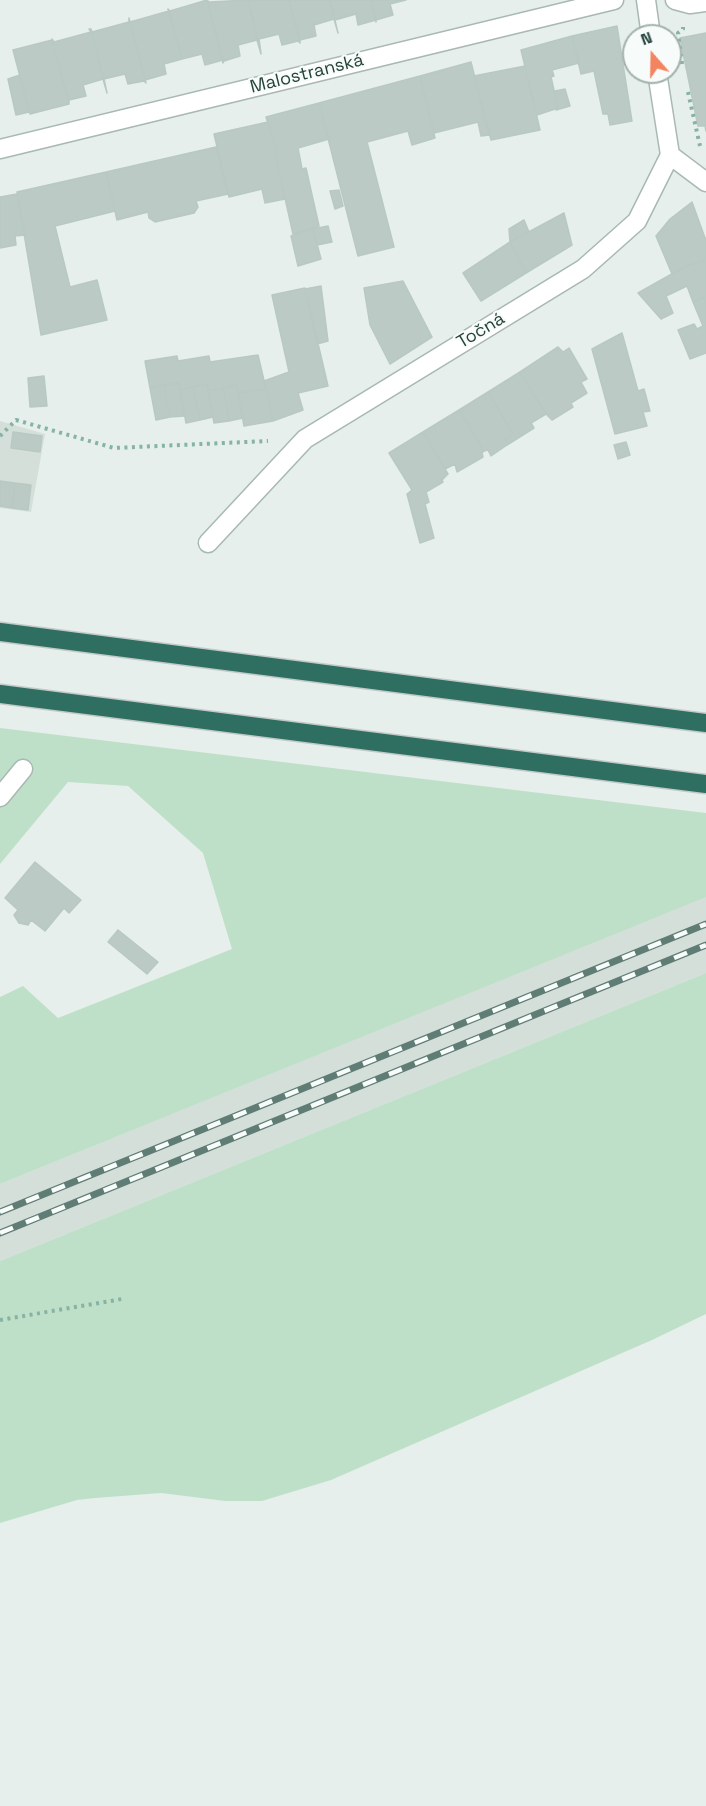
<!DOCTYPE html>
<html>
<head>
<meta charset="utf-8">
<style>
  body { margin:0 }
  #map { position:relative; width:706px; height:1806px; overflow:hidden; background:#e6efeb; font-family:"Space Grotesk",sans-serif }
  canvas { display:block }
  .north { position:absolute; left:622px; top:24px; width:60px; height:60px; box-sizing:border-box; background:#f7fbf9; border:2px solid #a3b1ad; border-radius:50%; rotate:340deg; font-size:16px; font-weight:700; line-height:24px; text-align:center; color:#24423a }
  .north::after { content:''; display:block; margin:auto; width:21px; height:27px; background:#f4845f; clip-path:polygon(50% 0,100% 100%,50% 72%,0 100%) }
</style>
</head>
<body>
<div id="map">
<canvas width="706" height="1806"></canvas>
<div class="north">N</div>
</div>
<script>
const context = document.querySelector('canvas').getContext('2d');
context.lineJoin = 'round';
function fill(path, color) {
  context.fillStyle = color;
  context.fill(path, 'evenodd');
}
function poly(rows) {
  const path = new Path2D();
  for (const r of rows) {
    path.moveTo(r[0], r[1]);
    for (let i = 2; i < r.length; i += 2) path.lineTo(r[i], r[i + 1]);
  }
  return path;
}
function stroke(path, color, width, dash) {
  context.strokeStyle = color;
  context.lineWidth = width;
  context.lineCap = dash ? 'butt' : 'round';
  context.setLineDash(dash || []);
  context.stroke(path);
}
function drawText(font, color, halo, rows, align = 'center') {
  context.font = font + ' "Space Grotesk",sans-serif';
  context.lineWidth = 4.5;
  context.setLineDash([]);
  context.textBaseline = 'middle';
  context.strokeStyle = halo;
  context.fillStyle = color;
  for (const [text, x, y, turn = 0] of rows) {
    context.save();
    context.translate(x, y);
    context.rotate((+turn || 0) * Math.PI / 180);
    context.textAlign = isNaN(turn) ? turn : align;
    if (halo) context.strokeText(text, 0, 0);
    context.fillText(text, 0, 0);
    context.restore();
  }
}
const built = poly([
  [0,421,45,434,31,512,0,508],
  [706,896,706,973,0,1261,0,1184]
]);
const green = poly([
  [0,728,706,813,706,897,0,1184,0,997,23,986,58,1018,232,949,203,853,128,786,68,782,0,864],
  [706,973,706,1314,652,1340,331,1480,262,1501,225,1501,161,1493,95,1498,77,1500,0,1523,0,1261]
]);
const building = poly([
  [207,0,223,60,205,65,202,54,182,59,168,9,170,11,207,0],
  [207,0,209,2,248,0,261,54,257,40,238,45,240,56,224,61,223,63,207,0],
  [248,0,289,0,300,43,298,41,282,45,279,34,259,39,261,53,248,0],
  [289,0,330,0,338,33,334,19,314,25,316,36,300,40,300,43,289,0],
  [330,0,371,0,376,20,358,25,356,14,335,20,330,0],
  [371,0,406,0,390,4,393,15,376,20,376,22,371,0],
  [169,11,182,59,164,64,166,74,145,80,130,22,169,11],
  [129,18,146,83,144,81,128,84,125,74,104,79,107,93,91,29,92,32,129,22,129,18],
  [617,26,632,121,610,125,608,114,603,114,594,71,581,74,572,36,617,26],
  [89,29,91,29,107,93,103,79,83,85,86,96,69,100,69,103,52,39,54,42,91,32,89,29],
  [706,33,706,131,705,126,698,126,680,38,706,33],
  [572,36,579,63,552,70,554,76,551,77,558,108,537,115,521,50,572,36],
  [52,40,69,104,30,114,13,50,52,40],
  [471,62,489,135,481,136,478,122,434,133,420,76,471,62],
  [525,66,540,130,491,140,474,76,525,66],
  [20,75,29,112,16,115,8,79,20,75],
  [420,76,435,138,412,145,408,131,367,142,394,247,358,256,319,103,420,76],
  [565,89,570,106,556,110,558,108,555,91,565,89],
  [319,103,329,139,298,148,302,169,306,168,319,226,293,234,275,153,277,153,266,117,319,103],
  [268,122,277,153,275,153,285,199,265,203,262,189,229,197,214,134,268,122],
  [216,147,228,194,196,201,198,207,194,213,155,222,149,218,148,212,117,220,106,172,216,147],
  [106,172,115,211,55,226,70,287,97,280,107,320,41,335,17,192,106,172],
  [339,190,343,206,335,209,330,191,339,190],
  [17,194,25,235,15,236,16,245,0,248,0,197,17,194],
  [692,202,705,238,706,238,706,260,686,266,672,274,656,236,670,219,692,202],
  [564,213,572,245,526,273,510,242,564,213],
  [524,220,529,232,510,242,509,229,524,220],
  [328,226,332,242,317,245,313,229,328,226],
  [313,229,321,259,298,266,291,236,313,229],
  [510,242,526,273,481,301,463,273,510,242],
  [706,260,706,297,693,302,687,286,666,296,673,313,661,319,638,293,686,266,706,260],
  [403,281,432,337,390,364,370,325,364,288,403,281],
  [321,286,328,341,317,344,305,289,321,286],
  [305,288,328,386,298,393,303,410,273,421,264,381,289,372,272,295,305,288],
  [706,297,706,353,690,359,678,330,694,324,697,329,703,326,693,302,706,297],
  [622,333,638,391,644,389,650,411,643,412,647,426,615,434,592,349,622,333],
  [558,347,563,352,569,348,587,379,581,382,587,393,571,403,573,407,552,420,546,414,520,372,558,347],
  [258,355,266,389,238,393,237,385,208,391,207,384,180,390,179,383,150,388,145,361,177,356,178,361,209,356,210,362,258,355],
  [520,372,546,414,531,423,534,428,507,445,505,439,513,434,488,392,520,372],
  [44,376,47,406,30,407,28,378,44,376],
  [179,383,184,416,170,417,164,385,179,383],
  [207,384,213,417,200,420,193,387,207,384],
  [164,385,170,417,156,420,150,388,164,385],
  [237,385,243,418,229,421,223,388,237,385],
  [193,387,200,420,186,423,180,390,193,387],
  [223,388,229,421,214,423,208,391,223,388],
  [266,389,273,421,244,426,238,393,266,389],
  [488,392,513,434,505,439,507,445,491,456,488,450,484,451,459,410,488,392],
  [459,410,484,451,482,453,483,457,457,472,455,464,445,469,423,432,459,410],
  [13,432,42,436,40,452,11,448,13,432],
  [423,432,448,474,442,480,443,482,426,492,429,502,425,504,434,538,420,543,407,494,412,490,389,453,423,432],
  [626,442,630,455,618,459,614,445,626,442],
  [0,481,15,483,12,508,0,506,0,481],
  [15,483,31,485,28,510,12,508,15,483],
  [35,862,81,900,69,913,64,908,45,931,31,920,28,925,19,923,14,915,18,910,5,898,35,862],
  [118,930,158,962,147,974,108,942,118,930]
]);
const path = poly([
  [682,64,678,33,683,29,683,27],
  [688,92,700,146],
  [0,436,16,420,114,448,268,441],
  [0,1320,122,1299]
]);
const minor = poly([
  [646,0,651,36],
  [675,0,690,4,706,2],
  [0,149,614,0],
  [670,155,706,182],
  [208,543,305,439,583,269,637,221,670,155,657,72],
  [0,797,23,769]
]);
const highway = poly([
  [0,632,706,723],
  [0,694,706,784]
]);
const rail = poly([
  [0,1212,706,924],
  [0,1233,706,945]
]);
const streetNames = [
  ["Malostranská",307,74,-14],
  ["Točná",481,331,-31]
];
fill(built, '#d4dfda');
fill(green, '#bfe0c8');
fill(building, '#bbcac4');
stroke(building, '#b8c9c2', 1.5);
stroke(minor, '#a8b8b2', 21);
stroke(highway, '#c2cac8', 21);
stroke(path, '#86b3a5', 4, [3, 4.5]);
stroke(minor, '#fff', 18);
stroke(highway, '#2f6f62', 18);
stroke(rail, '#5f7d75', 7);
stroke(rail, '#f7fbf9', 4.5, [14]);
drawText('18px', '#24423a', '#f7fbf9', streetNames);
</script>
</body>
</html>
